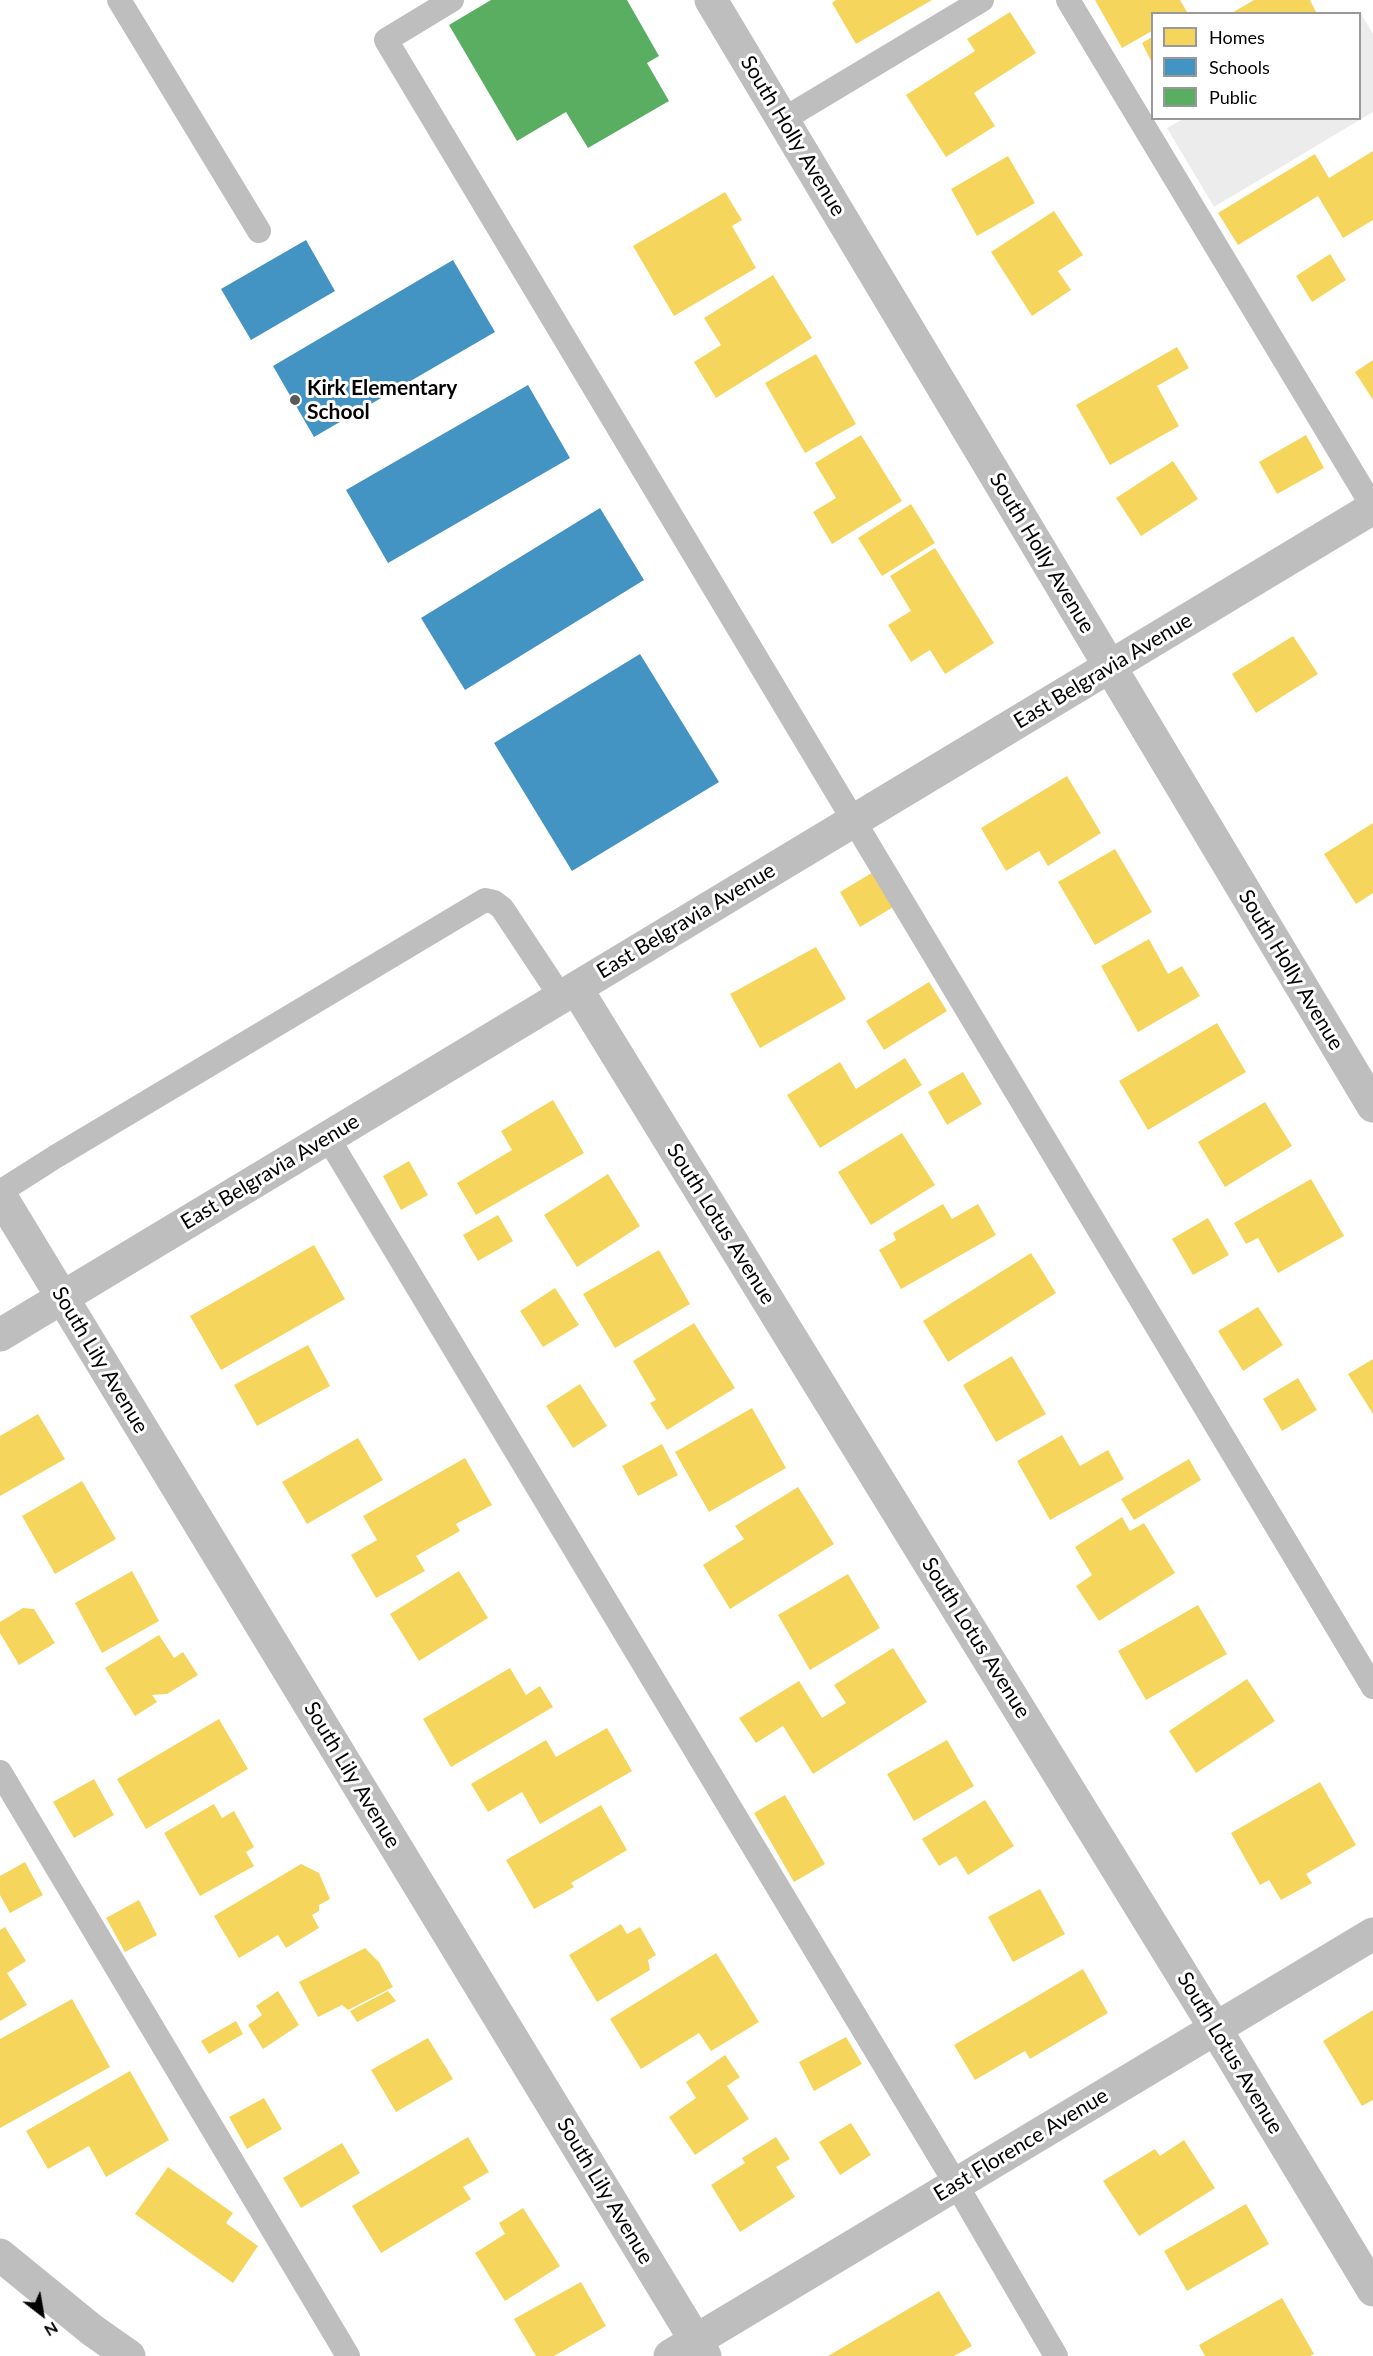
<!DOCTYPE html>
<html>
<head>
<meta charset="utf-8">
<style>
  body { margin:0 }
  #map { position:relative; width:1373px; height:2356px; overflow:hidden; background:#fff; font-family:Lato,sans-serif }
  canvas { display:block }
  .legend { position:absolute; left:1151px; top:12px; width:210px; height:108px; box-sizing:border-box; background:#fff; border:2px solid #999; margin:0; padding:8px 10px; list-style:none; font-size:18px; color:#000 }
  .legend li { display:flex; align-items:center; gap:12px; height:30px }
  .legend b { width:30px; border:2px solid #999 }
  .north { position:absolute; left:12px; top:2284px; width:60px; height:60px; -webkit-text-stroke:4px #fff; paint-order:stroke; rotate:149deg; font-size:16px; font-weight:700; line-height:24px; text-align:center; color:#000 }
  .north::after { content:''; display:block; margin:auto; width:21px; height:27px; background:#000; clip-path:polygon(50% 0,100% 100%,50% 72%,0 100%) }
</style>
</head>
<body>
<div id="map">
<canvas width="1373" height="2356"></canvas>
<ul class="legend">
<li><b style="height:16px;background:#f6d55c"></b>Homes</li>
<li><b style="height:16px;background:#4393c3"></b>Schools</li>
<li><b style="height:16px;background:#5aae61"></b>Public</li>
</ul>
<div class="north">N</div>
</div>
<script>
const context = document.querySelector('canvas').getContext('2d');
context.lineJoin = 'round';
function fill(path, color) {
  context.fillStyle = color;
  context.fill(path, 'evenodd');
}
function poly(rows) {
  const path = new Path2D();
  for (const r of rows) {
    path.moveTo(r[0], r[1]);
    for (let i = 2; i < r.length; i += 2) path.lineTo(r[i], r[i + 1]);
  }
  return path;
}
function stroke(path, color, width, dash) {
  context.strokeStyle = color;
  context.lineWidth = width;
  context.lineCap = dash ? 'butt' : 'round';
  context.setLineDash(dash || []);
  context.stroke(path);
}
function drawText(font, color, halo, rows, align = 'center') {
  context.font = font + ' Lato,sans-serif';
  context.lineWidth = 6;
  context.setLineDash([]);
  context.textBaseline = 'middle';
  context.strokeStyle = halo;
  context.fillStyle = color;
  for (const [text, x, y, turn = 0] of rows) {
    context.save();
    context.translate(x, y);
    context.rotate((+turn || 0) * Math.PI / 180);
    context.textAlign = isNaN(turn) ? turn : align;
    if (halo) context.strokeText(text, 0, 0);
    context.fillText(text, 0, 0);
    context.restore();
  }
}
const green = poly([
  [1360,12,1373,34,1373,112,1214,207,1167,128,1183,119,1360,118,1360,14,1357,13]
]);
const homes = poly([
  [836,0,932,0,856,44,832,3],
  [1095,0,1180,0,1187,12,1152,14,1152,31,1122,48],
  [1254,0,1310,0,1317,14,1230,14],
  [1010,12,1036,53,974,93,995,126,946,157,906,95,975,51,967,39],
  [1152,37,1152,63,1142,43],
  [1373,151,1373,220,1343,238,1318,196,1238,245,1218,213,1315,154,1329,178],
  [1008,156,1035,203,977,236,951,189],
  [725,192,742,220,732,226,756,268,674,316,633,246],
  [1054,211,1083,255,1058,271,1071,290,1032,316,991,252],
  [1330,254,1346,280,1312,302,1296,276],
  [773,275,812,338,716,398,694,362,721,345,704,318],
  [1177,347,1189,368,1157,386,1179,426,1110,465,1076,405],
  [816,354,856,424,805,453,765,383],
  [1373,360,1373,400,1355,372],
  [861,435,902,501,832,544,813,512,836,498,815,463],
  [1306,435,1324,468,1277,494,1259,462],
  [1173,461,1198,499,1141,536,1116,498],
  [911,504,935,543,882,576,858,538],
  [935,548,994,643,945,674,930,650,911,662,888,625,911,611,890,576],
  [1293,636,1318,674,1256,713,1232,674],
  [1067,776,1101,833,1048,866,1039,851,1006,871,981,828],
  [1373,823,1373,893,1356,904,1324,854],
  [1115,849,1152,912,1095,945,1058,882],
  [875,871,895,906,860,927,840,892],
  [1149,939,1168,974,1182,966,1200,996,1138,1032,1101,966],
  [816,947,846,999,760,1048,730,994],
  [929,982,947,1011,884,1050,866,1021],
  [1217,1023,1246,1072,1148,1130,1119,1081],
  [905,1058,922,1085,820,1148,787,1095,840,1062,856,1089],
  [963,1072,982,1104,947,1125,928,1092],
  [553,1100,584,1153,476,1215,457,1183,512,1150,501,1131],
  [1265,1102,1292,1146,1225,1187,1198,1142],
  [902,1133,935,1185,871,1225,838,1172],
  [409,1161,428,1195,401,1210,383,1176],
  [608,1174,640,1226,577,1267,544,1215],
  [1311,1179,1344,1236,1278,1273,1258,1238,1246,1244,1234,1223],
  [943,1204,952,1219,978,1204,996,1235,901,1289,879,1250,896,1240,893,1233],
  [498,1215,513,1241,478,1261,463,1235],
  [1208,1218,1229,1255,1193,1275,1172,1239],
  [314,1245,345,1299,221,1370,190,1316],
  [659,1250,690,1304,615,1348,583,1294],
  [1031,1253,1056,1293,948,1362,923,1321],
  [555,1288,579,1325,543,1347,520,1311],
  [1258,1307,1283,1345,1243,1371,1218,1331],
  [694,1323,735,1388,667,1430,650,1403,656,1400,633,1361],
  [308,1345,330,1386,257,1426,234,1385],
  [1012,1356,1046,1414,996,1442,963,1385],
  [1373,1359,1373,1414,1348,1374],
  [1298,1378,1317,1410,1282,1431,1263,1399],
  [580,1384,607,1426,573,1448,546,1406],
  [752,1408,786,1468,709,1512,675,1452],
  [38,1414,65,1459,0,1496,0,1436],
  [1062,1435,1080,1466,1108,1450,1124,1479,1050,1520,1017,1461],
  [358,1438,383,1480,307,1524,282,1482],
  [662,1444,678,1475,638,1496,622,1466],
  [465,1458,492,1505,456,1524,460,1531,416,1556,425,1571,376,1598,351,1555,377,1540,363,1516],
  [1189,1459,1201,1480,1134,1520,1121,1499],
  [82,1481,116,1539,55,1574,22,1516],
  [798,1487,834,1544,730,1609,703,1565,744,1539,735,1526],
  [1122,1517,1130,1531,1144,1523,1175,1573,1099,1621,1076,1586,1092,1575,1075,1547],
  [132,1571,159,1621,102,1653,75,1603],
  [459,1571,488,1618,419,1661,390,1614],
  [848,1574,880,1628,810,1670,778,1615],
  [1198,1605,1227,1654,1146,1700,1118,1651],
  [23,1608,34,1609,55,1643,19,1665,0,1633,0,1622],
  [159,1635,174,1658,183,1652,198,1675,167,1694,152,1695,157,1702,135,1716,105,1668],
  [893,1648,927,1702,813,1774,783,1726,756,1743,739,1718,799,1681,822,1718,846,1703,834,1685],
  [510,1668,526,1695,540,1686,553,1707,451,1767,423,1719],
  [1247,1679,1275,1721,1196,1773,1169,1731],
  [219,1719,248,1769,146,1829,117,1779],
  [607,1728,632,1771,540,1824,522,1792,488,1812,471,1784,546,1740,556,1757],
  [947,1740,974,1786,914,1821,887,1774],
  [94,1779,114,1815,74,1838,53,1802],
  [1320,1782,1356,1845,1306,1874,1312,1883,1281,1900,1269,1880,1260,1885,1231,1833],
  [785,1795,825,1864,794,1882,754,1813],
  [985,1800,1014,1846,968,1875,956,1856,939,1866,922,1839],
  [214,1804,222,1818,234,1811,254,1847,246,1852,254,1866,200,1896,164,1833],
  [601,1805,627,1850,571,1883,574,1887,534,1909,506,1860],
  [25,1862,43,1895,10,1913,0,1895,0,1876],
  [301,1864,319,1873,330,1899,319,1905,319,1911,312,1915,319,1928,286,1948,278,1935,239,1958,214,1916],
  [1040,1889,1065,1934,1013,1962,988,1917],
  [139,1900,157,1935,125,1952,106,1918],
  [621,1924,627,1934,640,1927,656,1955,648,1960,650,1970,597,2002,569,1955],
  [5,1927,26,1961,7,1973,27,2005,0,2021,0,1930],
  [365,1948,379,1962,393,1987,348,2010,342,2005,318,2017,299,1982],
  [716,1953,759,2022,711,2051,699,2033,641,2069,610,2019],
  [1083,1969,1108,2013,1030,2059,1025,2051,975,2080,954,2045],
  [278,1991,299,2025,263,2049,248,2025,262,2015,256,2006],
  [388,1991,396,2001,357,2022,350,2011],
  [72,1999,110,2067,0,2128,0,2039],
  [1373,2010,1373,2100,1362,2106,1323,2041],
  [236,2021,243,2034,209,2054,201,2041],
  [846,2037,862,2064,814,2091,799,2062],
  [428,2038,453,2079,396,2112,371,2070],
  [725,2055,740,2077,727,2086,749,2119,695,2155,669,2117,696,2098,686,2082],
  [130,2071,169,2140,106,2177,89,2146,48,2169,26,2131],
  [264,2098,282,2129,247,2149,229,2117],
  [851,2123,871,2155,840,2175,819,2142],
  [468,2137,489,2172,463,2187,471,2199,381,2253,352,2206],
  [776,2137,790,2159,776,2167,795,2197,740,2232,711,2185,745,2163,742,2158],
  [1184,2140,1215,2188,1139,2236,1103,2181,1155,2149,1160,2156],
  [342,2143,360,2173,301,2208,283,2178],
  [168,2167,233,2213,226,2223,258,2246,233,2283,135,2214],
  [1246,2204,1269,2244,1187,2291,1164,2251],
  [523,2208,560,2266,505,2301,475,2253,505,2234,499,2223],
  [581,2282,606,2326,554,2356,536,2356,514,2319],
  [939,2291,972,2346,954,2356,828,2356],
  [1282,2298,1314,2354,1310,2356,1205,2356,1199,2345]
]);
const schools = poly([
  [306,240,335,291,251,340,221,289],
  [453,260,495,332,314,437,273,366],
  [528,385,570,458,388,563,346,490],
  [600,508,644,580,465,690,421,618],
  [640,654,719,782,572,871,494,743]
]);
const public = poly([
  [491,0,627,0,659,56,647,63,669,101,588,148,566,112,517,141,449,25]
]);
const service = poly([
  [119,0,259,231],
  [452,0,386,40,1373,1687],
  [1068,0,1373,507],
  [784,119,982,0],
  [328,1138,956,2184,1056,2356],
  [0,1192,55,1157,485,900,494,902,502,908,561,997],
  [0,1772,348,2356]
]);
const minor = poly([
  [711,0,1373,1106],
  [576,988,1215,2028,1373,2290],
  [0,1195,705,2356],
  [0,1335,1373,508],
  [0,2255,92,2330,129,2356],
  [670,2356,1373,1934]
]);
const markers = [
  [295,400,6,"#595959"]
];
const streetNames = [
  ["South Holly Avenue",793,136,59],
  ["South Holly Avenue",1042,553,59],
  ["East Belgravia Avenue",1103,671,-31],
  ["East Belgravia Avenue",686,921,-31],
  ["South Holly Avenue",1291,970,59],
  ["East Belgravia Avenue",270,1172,-31],
  ["South Lotus Avenue",721,1224,58],
  ["South Lily Avenue",100,1360,59],
  ["South Lotus Avenue",976,1638,58],
  ["South Lily Avenue",352,1775,59],
  ["South Lotus Avenue",1230,2053,59],
  ["East Florence Avenue",1021,2145,-31],
  ["South Lily Avenue",605,2191,59]
];
const poiNames = [
  ["Kirk Elementary",307,388],
  ["School",307,412]
];
fill(green, '#ececec');
fill(homes, '#f6d55c');
fill(schools, '#4393c3');
fill(public, '#5aae61');
stroke(service, '#bebebe', 24);
stroke(minor, '#bebebe', 33);
for (const [x, y, r, color] of markers) {
  const dot = new Path2D();
  dot.arc(x, y, r, 0, 2 * Math.PI);
  context.fillStyle = color;
  context.fill(dot);
  stroke(dot, '#fff', 2);
}
drawText('21px', '#000', '#fff', streetNames);
drawText('bold 21px', '#000', '#fff', poiNames, 'left');
</script>
</body>
</html>
